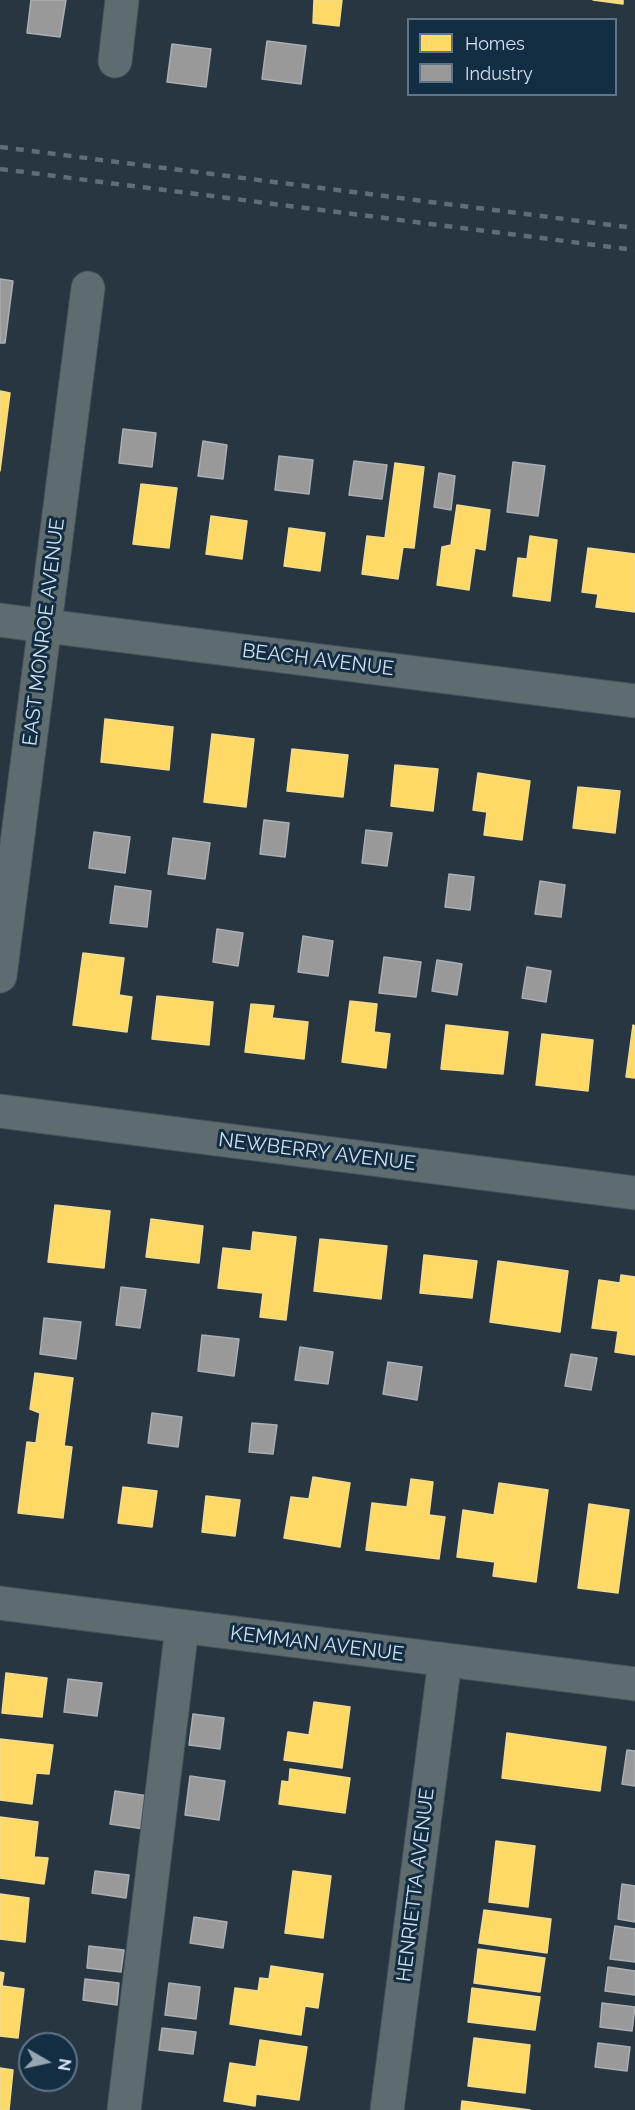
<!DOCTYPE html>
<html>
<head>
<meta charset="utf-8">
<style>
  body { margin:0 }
  #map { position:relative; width:635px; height:2110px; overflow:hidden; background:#283642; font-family:Raleway,sans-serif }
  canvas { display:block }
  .legend { position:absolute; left:407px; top:18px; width:210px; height:78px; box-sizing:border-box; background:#132d42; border:2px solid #5f7587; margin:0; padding:8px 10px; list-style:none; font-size:18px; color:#d2e1ef }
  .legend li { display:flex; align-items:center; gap:12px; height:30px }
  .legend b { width:30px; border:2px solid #5f7587 }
  .north { position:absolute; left:18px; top:2032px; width:60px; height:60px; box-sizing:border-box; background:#132d42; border:2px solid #5f7587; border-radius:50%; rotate:99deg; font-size:16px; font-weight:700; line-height:24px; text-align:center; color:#d2e1ef }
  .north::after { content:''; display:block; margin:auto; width:21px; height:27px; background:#96a5b2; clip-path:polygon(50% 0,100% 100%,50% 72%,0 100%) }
</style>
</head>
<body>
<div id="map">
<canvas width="635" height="2110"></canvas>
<ul class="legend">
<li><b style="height:16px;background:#ffd966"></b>Homes</li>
<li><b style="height:16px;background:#999"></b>Industry</li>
</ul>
<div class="north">N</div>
</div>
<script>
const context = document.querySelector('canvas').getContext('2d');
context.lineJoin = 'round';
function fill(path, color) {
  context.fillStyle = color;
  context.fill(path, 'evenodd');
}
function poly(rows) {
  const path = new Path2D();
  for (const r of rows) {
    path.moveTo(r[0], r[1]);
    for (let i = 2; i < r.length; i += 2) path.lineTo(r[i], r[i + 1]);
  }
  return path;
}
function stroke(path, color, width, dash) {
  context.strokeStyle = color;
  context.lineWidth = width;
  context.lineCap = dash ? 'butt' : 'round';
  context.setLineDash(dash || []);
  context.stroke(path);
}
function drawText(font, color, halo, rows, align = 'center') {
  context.font = font + ' Raleway,sans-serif';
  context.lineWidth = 6;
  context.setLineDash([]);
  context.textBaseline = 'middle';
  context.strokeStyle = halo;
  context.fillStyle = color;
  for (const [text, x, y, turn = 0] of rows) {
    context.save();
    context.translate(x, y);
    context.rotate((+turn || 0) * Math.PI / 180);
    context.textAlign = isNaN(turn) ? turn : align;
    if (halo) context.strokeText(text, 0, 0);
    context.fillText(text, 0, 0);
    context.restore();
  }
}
const homes = poly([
  [314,0,342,0,339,26,313,23,314,0],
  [593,0,623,0,623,4,593,0],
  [0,391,10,393,0,471,0,391],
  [395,463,424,467,414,548,403,547,398,579,362,574,367,536,385,538,395,463],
  [141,484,177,488,169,548,133,544,141,484],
  [457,505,490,510,485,550,475,548,469,590,437,585,442,547,451,545,457,505],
  [211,516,247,521,242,559,206,554,211,516],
  [289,528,325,533,320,571,284,566,289,528],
  [530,536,557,540,550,601,513,596,518,558,527,559,530,536],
  [588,548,635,554,635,612,596,607,598,594,582,592,588,548],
  [105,719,173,727,169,770,101,762,105,719],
  [212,734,254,739,246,807,204,802,212,734],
  [292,749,348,755,343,797,287,791,292,749],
  [395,765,438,769,433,811,391,806,395,765],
  [478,773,530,781,522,840,484,835,487,812,473,810,478,773],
  [578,787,620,791,615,833,573,828,578,787],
  [83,953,124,958,119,995,132,997,127,1032,73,1025,83,953],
  [157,996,213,1002,209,1045,152,1039,157,996],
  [350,1001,377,1004,374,1032,390,1034,386,1068,342,1062,350,1001],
  [251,1004,274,1006,272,1018,308,1022,304,1059,245,1052,251,1004],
  [446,1025,508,1032,503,1074,441,1069,446,1025],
  [633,1025,635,1026,635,1078,626,1077,633,1025],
  [542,1034,593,1040,588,1091,536,1085,542,1034],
  [55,1205,110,1211,104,1268,48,1262,55,1205],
  [151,1219,203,1226,199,1263,146,1257,151,1219],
  [253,1232,296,1237,286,1320,260,1317,263,1293,218,1288,223,1248,251,1251,253,1232],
  [320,1239,387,1246,381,1299,314,1291,320,1239],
  [424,1255,477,1261,472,1298,420,1293,424,1255],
  [498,1261,568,1271,560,1332,490,1322,498,1261],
  [621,1275,635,1277,635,1355,615,1352,618,1331,592,1328,599,1280,620,1283,621,1275],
  [35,1373,73,1378,64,1446,72,1447,63,1518,18,1513,27,1442,36,1443,40,1413,30,1409,35,1373],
  [313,1477,350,1483,340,1547,284,1538,291,1497,309,1499,313,1477],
  [411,1479,433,1482,429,1515,445,1517,439,1559,366,1550,372,1503,407,1507,411,1479],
  [499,1483,548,1490,536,1582,493,1576,495,1562,457,1557,463,1510,494,1515,499,1483],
  [123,1487,157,1491,152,1527,118,1523,123,1487],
  [206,1496,240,1500,235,1536,202,1532,206,1496],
  [589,1504,629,1510,618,1593,578,1588,589,1504],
  [6,1673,47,1678,42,1717,2,1713,6,1673],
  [314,1702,350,1707,342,1768,284,1760,288,1732,309,1735,314,1702],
  [507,1733,606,1747,600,1791,502,1778,507,1733],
  [0,1739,53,1745,49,1774,36,1773,32,1804,0,1800,0,1739],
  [290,1769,350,1778,345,1813,279,1804,282,1781,289,1782,290,1769],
  [0,1817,38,1822,34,1857,48,1858,44,1884,0,1878,0,1817],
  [496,1841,535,1846,528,1907,489,1902,496,1841],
  [293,1871,331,1876,323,1938,285,1933,293,1871],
  [0,1894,29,1898,25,1942,0,1939,0,1894],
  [484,1910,551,1919,547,1953,479,1943,484,1910],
  [478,1949,545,1958,540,1992,474,1983,478,1949],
  [271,1966,323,1974,318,2008,305,2006,301,2035,230,2024,235,1988,258,1991,260,1978,269,1979,271,1966],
  [0,1972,4,1973,2,1986,24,1989,18,2038,0,2036,0,1972],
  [472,1988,540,1997,535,2030,468,2022,472,1988],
  [474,2038,530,2045,525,2093,468,2086,474,2038],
  [260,2040,307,2047,299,2100,256,2094,255,2106,224,2101,230,2063,256,2067,260,2040],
  [0,2068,13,2070,9,2110,0,2110,0,2068],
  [462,2101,530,2110,461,2110,462,2101]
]);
const industry = poly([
  [31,0,66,0,60,37,27,33,31,0],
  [267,41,306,46,301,84,262,79,267,41],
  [172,44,211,49,206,87,167,82,172,44],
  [0,279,13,281,5,343,0,343,0,279],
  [123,429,156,433,152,467,119,463,123,429],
  [203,441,227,445,223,479,198,476,203,441],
  [279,456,313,460,309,494,275,490,279,456],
  [354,461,387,465,382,499,349,495,354,461],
  [513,462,545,466,538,516,507,512,513,462],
  [439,473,455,476,451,510,434,507,439,473],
  [264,820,289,823,285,857,260,854,264,820],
  [366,830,392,833,387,866,362,863,366,830],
  [94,832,130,837,125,873,89,868,94,832],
  [173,838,210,843,205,879,168,874,173,838],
  [449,874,474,877,470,910,445,907,449,874],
  [540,881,565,885,561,917,535,914,540,881],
  [115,886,151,891,147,927,110,923,115,886],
  [217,929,243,933,238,966,213,962,217,929],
  [303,936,333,941,328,976,298,972,303,936],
  [384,957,421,962,416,997,379,993,384,957],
  [437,960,462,964,457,995,432,991,437,960],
  [527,967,551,971,546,1002,522,998,527,967],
  [121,1287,146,1290,140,1328,116,1325,121,1287],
  [44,1318,81,1322,76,1359,40,1354,44,1318],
  [202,1335,239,1339,234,1376,198,1371,202,1335],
  [300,1347,333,1352,328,1384,295,1380,300,1347],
  [571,1354,597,1358,591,1390,565,1386,571,1354],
  [388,1362,422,1367,417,1400,383,1394,388,1362],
  [152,1413,182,1417,178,1447,148,1443,152,1413],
  [252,1423,277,1425,273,1454,249,1452,252,1423],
  [68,1679,102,1683,97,1716,64,1712,68,1679],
  [193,1714,224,1718,220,1749,189,1745,193,1714],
  [627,1750,635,1751,635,1786,622,1784,627,1750],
  [190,1776,225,1781,219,1820,185,1815,190,1776],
  [115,1791,148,1796,144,1829,110,1824,115,1791],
  [95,1871,129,1875,126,1898,92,1893,95,1871],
  [622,1884,635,1886,635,1922,618,1919,622,1884],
  [194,1917,227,1922,223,1948,190,1943,194,1917],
  [615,1926,635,1929,635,1962,610,1959,615,1926],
  [89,1946,124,1950,121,1972,87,1968,89,1946],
  [608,1967,635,1971,635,1995,605,1991,608,1967],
  [85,1979,119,1983,117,2005,83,2000,85,1979],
  [169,1983,200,1987,196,2019,165,2015,169,1983],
  [602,2003,635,2007,632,2031,600,2027,602,2003],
  [162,2028,196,2032,193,2054,159,2050,162,2028],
  [598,2043,630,2047,627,2071,595,2067,598,2043]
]);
const minor = poly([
  [115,61,122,0],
  [0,620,635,701],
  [0,976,88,288],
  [0,1111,635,1193],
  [0,1603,635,1684],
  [124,2110,182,1627],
  [387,2110,445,1660]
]);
const rail = poly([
  [0,147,635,228],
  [0,169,635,250]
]);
const streetNames = [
  ["EAST MONROE AVENUE",44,632,-83],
  ["BEACH AVENUE",318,660,7],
  ["NEWBERRY AVENUE",317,1152,7],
  ["KEMMAN AVENUE",317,1644,7],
  ["HENRIETTA AVENUE",416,1885,-83]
];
fill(homes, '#ffd966');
stroke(homes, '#f2db8f', 1.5);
fill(industry, '#999');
stroke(industry, '#aaafb3', 1.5);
stroke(minor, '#46515b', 35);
stroke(minor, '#5e6c70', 33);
stroke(rail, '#606d74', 4.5, [8, 8]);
drawText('20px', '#d2e1ef', '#132d42', streetNames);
</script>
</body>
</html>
